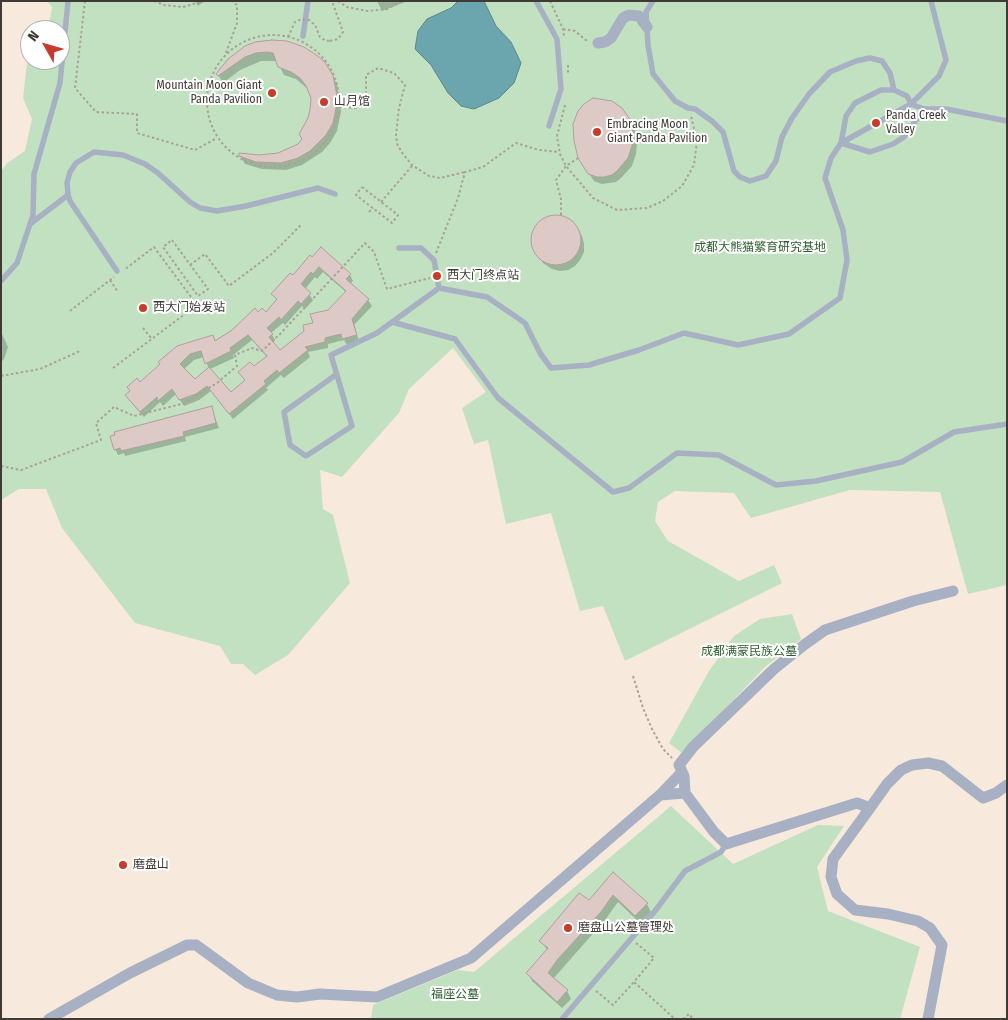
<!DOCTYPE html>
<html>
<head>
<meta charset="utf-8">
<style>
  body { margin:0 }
  #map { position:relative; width:1008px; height:1020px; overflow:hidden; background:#f8e9dd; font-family:"Fira Sans Condensed",sans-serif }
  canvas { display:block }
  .frame { position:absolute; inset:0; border:2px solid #403a36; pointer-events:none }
  .north { position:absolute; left:20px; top:20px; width:50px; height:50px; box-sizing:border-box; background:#fff; border:1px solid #b3b0af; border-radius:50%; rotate:308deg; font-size:14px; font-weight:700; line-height:20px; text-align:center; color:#403a36 }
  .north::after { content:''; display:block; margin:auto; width:18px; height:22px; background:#c73b2b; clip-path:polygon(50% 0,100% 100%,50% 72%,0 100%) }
</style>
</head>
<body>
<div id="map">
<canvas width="1008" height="1020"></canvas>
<div class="frame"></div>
<div class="north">N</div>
</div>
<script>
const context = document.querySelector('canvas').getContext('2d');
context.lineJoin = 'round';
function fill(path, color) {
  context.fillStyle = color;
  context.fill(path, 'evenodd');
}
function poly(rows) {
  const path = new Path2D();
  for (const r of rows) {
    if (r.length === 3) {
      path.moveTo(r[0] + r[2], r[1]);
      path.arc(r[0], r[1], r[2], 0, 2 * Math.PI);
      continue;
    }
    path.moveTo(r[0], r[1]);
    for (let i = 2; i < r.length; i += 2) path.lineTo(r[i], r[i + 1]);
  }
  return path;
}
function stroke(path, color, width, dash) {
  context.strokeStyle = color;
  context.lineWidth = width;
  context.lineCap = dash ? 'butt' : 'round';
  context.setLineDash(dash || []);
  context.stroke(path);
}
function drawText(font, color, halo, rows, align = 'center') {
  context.font = font + ' "Fira Sans Condensed","Noto Sans SC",sans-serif';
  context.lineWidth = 4;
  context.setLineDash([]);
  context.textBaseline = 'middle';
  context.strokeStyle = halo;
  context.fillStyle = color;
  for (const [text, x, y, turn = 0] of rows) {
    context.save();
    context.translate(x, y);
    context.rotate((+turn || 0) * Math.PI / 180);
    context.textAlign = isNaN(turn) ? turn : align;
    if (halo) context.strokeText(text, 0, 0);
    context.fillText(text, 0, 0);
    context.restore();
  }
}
const green = poly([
  [47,1,1007,1,1007,585,968,594,940,492,850,490,751,518,734,493,675,491,658,502,655,521,668,541,739,581,774,565,782,583,625,661,603,606,580,611,551,513,506,524,488,440,474,444,462,408,486,392,453,348,409,389,399,413,342,477,320,470,323,509,333,515,350,583,288,655,255,675,243,664,231,664,220,646,135,623,62,528,46,489,19,489,1,500,1,172,7,163,25,151,32,119,23,98,29,46,30,44,30,60,60,60,60,30,44,30,49,25,52,7],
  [792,614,801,639,766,666,682,753,669,743,709,671,734,636,760,619],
  [671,806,733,864,818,825,844,826,817,867,828,911,920,947,900,1019,371,1019,373,1005,458,970,474,972]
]);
const water = poly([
  [458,1,484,1,496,26,511,42,521,63,514,83,499,98,474,109,461,106,448,93,431,65,415,49,418,31,427,19,451,8,458,1]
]);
const shadow = poly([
  [195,1,205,1,198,6],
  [377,1,408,1,382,11],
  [255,44,332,75,337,84,341,112,337,131,330,143,322,152,302,165,286,170,262,169,245,164,240,156,279,154,298,145,304,139,311,109,311,95,309,90,296,79,284,75,277,61,261,61,240,70,223,83,222,81,217,74],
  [630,122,635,130,637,142,636,154,632,166,621,178,616,182,602,184,594,181,584,166],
  [553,216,560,216,568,219,574,223,582,236,584,244,584,252,580,260,575,266,568,270,560,271,552,269,543,263,533,246,534,230,539,224,545,219],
  [310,257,350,275,353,281,350,284,368,300,372,306,354,325,359,341,347,345,344,340,328,344,328,348,308,352,310,357,284,378,281,375,266,388,268,390,233,419,211,391,199,400,184,406,176,394,163,406,160,402,144,417,130,401,127,396,140,384,213,336,216,341,258,313,266,313,278,301,273,294,293,277],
  [323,272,346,292,329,311,280,352,273,343,275,340,271,333,283,323,285,325,302,306,305,309,313,300,305,289,315,277,317,279],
  [252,340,267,357,253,368,246,381,230,394,210,369,234,358,233,355],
  [204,357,209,369,195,380,184,369,194,360],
  [1,332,8,347,4,359,1,362],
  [211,407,219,428,185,437,186,441,125,456,124,453,118,455,115,449],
  [613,874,647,904,651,912,640,923,618,902,605,920,553,979,567,991,571,999,562,1008,532,981,528,973,548,951,541,941,589,902]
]);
const building = poly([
  [272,40,287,41,304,47,316,55,323,60,333,75,337,96,337,103,333,123,326,135,310,151,298,158,281,163,256,162,239,156,239,153,259,155,278,153,298,144,302,139,299,134,308,118,310,109,311,98,306,86,300,78,291,72,278,67,273,53,267,52,256,53,245,57,218,76,216,74,228,59,245,46,255,42,272,40],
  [593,98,612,101,622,108,631,121,633,134,632,146,628,158,617,171,612,175,604,177,597,177,588,174,578,158,574,141,573,124,578,111,584,104,593,98],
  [556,240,25],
  [321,247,351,274,346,279,369,299,352,319,357,335,342,339,341,334,325,338,325,342,305,347,308,350,279,373,277,370,264,381,266,384,229,414,207,386,196,394,179,400,172,389,158,401,157,397,140,412,125,395,130,391,127,387,137,378,140,382,160,364,158,362,177,346,213,335,215,341,232,330,255,308,258,312,262,308,266,312,277,299,271,294,290,273,293,275,310,255,312,257,321,247],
  [319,267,346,291,328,310,310,314,313,323,303,325,304,331,280,350,269,337,273,334,267,328,279,317,281,320,298,301,301,304,311,293,301,284,311,272,313,274,319,267],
  [248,335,267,356,254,366,250,362,238,372,245,380,231,392,209,367,195,379,180,364,190,354,201,351,205,364,231,351,230,348,248,335],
  [212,406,216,423,183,432,184,436,121,451,120,448,114,450,110,436,115,435,114,432,212,406],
  [613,872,648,903,635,916,613,895,601,912,558,959,548,973,568,990,557,1002,526,973,548,948,539,941,579,893,589,900,613,872]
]);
const path = poly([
  [85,1,75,88,96,112,137,114,137,133,195,150,217,138],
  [154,1,164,5,183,7,203,1],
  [338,1,347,7,367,11,387,9,402,1],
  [550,1,563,29,564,36],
  [563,29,575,31,587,41],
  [273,101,66],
  [330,41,338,39,343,32,332,1],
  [226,53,237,23,237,5,232,1],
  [568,65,568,75],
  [565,105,557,136,560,154,566,166,593,198,617,210,647,208,663,201,682,186,694,165,697,141,691,116],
  [339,107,356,108,366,96,366,75,378,68,394,73,405,85,399,108,396,135,397,144,403,154,412,165,429,176,440,178,465,172],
  [362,187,398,215,392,223,356,195,362,187],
  [381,202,412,166],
  [369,212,373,208],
  [561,215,561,199,556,180,566,166,578,158],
  [172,240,208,289,198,296,163,247,172,240],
  [436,253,458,198,465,172,483,167,516,143,539,150,559,152],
  [190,265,205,254,229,286,273,253,301,225],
  [110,280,118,292],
  [70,311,114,277],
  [143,328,152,339],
  [113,368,197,305,154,247,124,270],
  [1,376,40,369,80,351],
  [1,466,21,470,101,440,96,423,114,407,134,416,185,403,217,383,237,366,235,355,252,348,262,351,280,334,365,243,374,252,387,289,430,278],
  [633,676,643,708,652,729,663,749,672,758],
  [636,943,654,958,634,982,675,1019],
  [596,991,613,1005,634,982],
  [683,1019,689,1014,693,1019]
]);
const lane = poly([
  [536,1,557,39,561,89,549,126],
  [653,1,646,12,648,45,653,74,675,101,688,108,695,109,712,121,723,132,734,171,740,177,750,181,766,176,776,161,782,137,792,118,809,94,830,72,856,61,870,58,882,61,890,73,894,90],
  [303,36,308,1],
  [924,109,904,137,893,144,870,152,841,143,846,116,855,103,881,90,894,90,907,96,911,104,924,109,946,109,1007,121],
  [30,224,68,195],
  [399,248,421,248,434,260,439,288,487,297,525,323,540,353,551,368,589,365,639,350,684,333,738,345,789,334,840,298,847,260,843,230,825,178,831,158,841,143,911,104,939,76,946,60,931,1],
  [117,271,70,201,68,195,67,183,70,172,76,163,94,152,123,155,145,164,158,173,190,202,200,208,217,211,246,206,318,188,335,194],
  [1,281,17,263,33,215,34,174,60,83,68,1],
  [392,322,455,339,498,398,613,492,629,488,677,453,719,455,776,485,816,481,902,462,954,432,1007,424],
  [337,374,284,412,290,445,306,456,352,426,331,355,377,333,439,288],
  [562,1019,655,911,685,871,721,852,726,844]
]);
const street = poly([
  [598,43,605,42,611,38,623,18,629,15,639,16,647,27],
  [685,793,684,776,679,765,693,747,774,669,804,645,825,630,913,601,953,591],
  [660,795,682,772],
  [870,808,887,784,901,770,912,765,928,763,942,766,983,798,996,793,1007,785],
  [49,1019,130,973,187,945,196,945,248,983,277,995,297,997,320,994,377,997,471,958,660,795,685,793,714,832,726,844,857,803,870,808,833,859,831,877,837,894,855,910,888,914,918,921,930,928,942,945,928,1019]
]);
const pathBridge = poly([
  [288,37,295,22,302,19,309,20,315,25,320,37,325,40,330,41]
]);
const markers = [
  [272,93,5,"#c73b2b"],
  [324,102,5,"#c73b2b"],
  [876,123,5,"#c73b2b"],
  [597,132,5,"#c73b2b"],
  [437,276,5,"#c73b2b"],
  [143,308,5,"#c73b2b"],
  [123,865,5,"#c73b2b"],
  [568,928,5,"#c73b2b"]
];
const poiNames = [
  ["Mountain Moon Giant",262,86,"right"],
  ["Panda Pavilion",262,100,"right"],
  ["山月馆",334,102],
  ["Panda Creek",886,116],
  ["Valley",886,130],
  ["Embracing Moon",607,125],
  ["Giant Panda Pavilion",607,139],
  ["西大门终点站",447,276],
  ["西大门始发站",153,308],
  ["磨盘山",133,865],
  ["磨盘山公墓管理处",578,928]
];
const parkNames = [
  ["成都大熊猫繁育研究基地",760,248],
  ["成都满蒙民族公墓",749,652],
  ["福座公墓",455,995]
];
fill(green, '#c1e1c0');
fill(water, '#6ba6af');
stroke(water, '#5e868b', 1);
fill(shadow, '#0003');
fill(building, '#ddc9c6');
stroke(building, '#b29f9c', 1);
stroke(path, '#aca198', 2, [2.5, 2.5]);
stroke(lane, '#a7b1c3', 5.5);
stroke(street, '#a7b1c3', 11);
stroke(pathBridge, '#aca198', 2, [2.5, 2.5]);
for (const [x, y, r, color] of markers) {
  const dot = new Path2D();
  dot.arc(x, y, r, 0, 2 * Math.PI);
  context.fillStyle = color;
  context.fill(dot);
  stroke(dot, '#fff', 2);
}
drawText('12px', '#403a36', '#fff', poiNames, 'left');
drawText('12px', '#2e5e2f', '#fff', parkNames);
</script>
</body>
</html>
